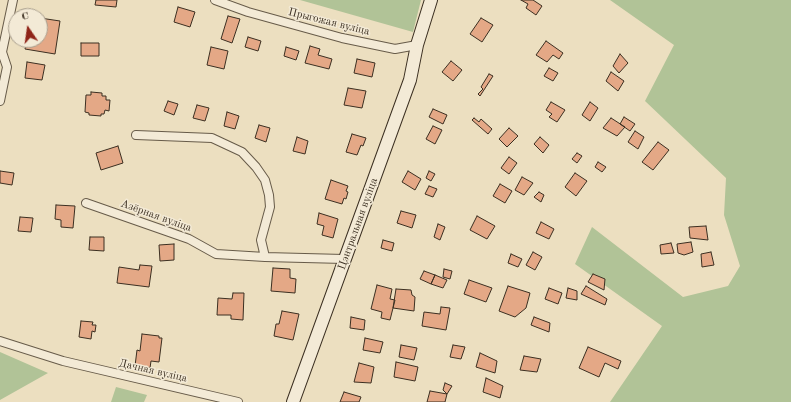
<!DOCTYPE html>
<html>
<head>
<meta charset="utf-8">
<style>
  body { margin:0 }
  #map { position:relative; width:791px; height:402px; overflow:hidden; background:#ecdfc0; font-family:"Old Standard TT",serif }
  canvas { display:block }
  .north { position:absolute; left:8px; top:8px; width:40px; height:40px; box-sizing:border-box; background:#f3ead6; border:1px solid #a99f8e; border-radius:50%; rotate:347deg; font-size:11px; font-weight:700; line-height:16px; text-align:center; color:#3b2f21 }
  .north::after { content:''; display:block; margin:auto; width:14px; height:18px; background:#8f2418; clip-path:polygon(50% 0,100% 100%,50% 72%,0 100%) }
</style>
</head>
<body>
<div id="map">
<canvas width="791" height="402"></canvas>
<div class="north">С</div>
</div>
<script>
const context = document.querySelector('canvas').getContext('2d');
context.lineJoin = 'round';
function fill(path, color) {
  context.fillStyle = color;
  context.fill(path, 'evenodd');
}
function poly(rows) {
  const path = new Path2D();
  for (const r of rows) {
    path.moveTo(r[0], r[1]);
    for (let i = 2; i < r.length; i += 2) path.lineTo(r[i], r[i + 1]);
  }
  return path;
}
function stroke(path, color, width, dash) {
  context.strokeStyle = color;
  context.lineWidth = width;
  context.lineCap = dash ? 'butt' : 'round';
  context.setLineDash(dash || []);
  context.stroke(path);
}
function drawText(font, color, halo, rows, align = 'center') {
  context.font = font + ' "Old Standard TT",serif';
  context.lineWidth = 3;
  context.setLineDash([]);
  context.textBaseline = 'middle';
  context.strokeStyle = halo;
  context.fillStyle = color;
  for (const [text, x, y, turn = 0] of rows) {
    context.save();
    context.translate(x, y);
    context.rotate((+turn || 0) * Math.PI / 180);
    context.textAlign = isNaN(turn) ? turn : align;
    if (halo) context.strokeText(text, 0, 0);
    context.fillText(text, 0, 0);
    context.restore();
  }
}
const green = poly([
  [300,0,421,0,413,32],
  [610,0,791,0,791,402,610,402,662,326,575,264,592,227,683,297,728,286,740,266,724,215,726,178,645,101,674,45],
  [0,352,48,373,0,400],
  [116,387,147,395,144,402,111,402]
]);
const building = poly([
  [96,0,117,0,116,7,95,5,96,0],
  [521,0,533,0,542,6,536,15,526,8,528,4,521,0],
  [178,7,195,12,190,27,174,22,178,7],
  [228,16,240,19,232,43,221,39,228,16],
  [40,18,60,21,55,54,25,49,27,40,40,40,40,18],
  [481,18,493,25,482,42,470,34,481,18],
  [248,37,261,41,258,51,245,47,248,37],
  [546,41,563,53,559,59,553,55,547,62,536,55,546,41],
  [81,43,99,43,99,56,81,56,81,43],
  [310,46,320,49,318,55,332,59,329,69,305,63,310,46],
  [211,47,228,51,224,69,207,65,211,47],
  [286,47,299,51,296,60,284,56,286,47],
  [620,54,628,63,619,73,613,66,620,54],
  [357,59,375,63,372,77,354,73,357,59],
  [451,61,462,70,453,81,442,72,451,61],
  [27,62,45,65,42,80,25,78,27,62],
  [549,68,558,73,553,81,544,76,549,68],
  [611,72,624,81,618,91,606,81,611,72],
  [489,74,493,76,480,96,478,94,483,89,481,87,489,74],
  [348,88,366,91,362,108,344,105,348,88],
  [91,92,102,93,102,96,106,96,106,100,110,100,109,111,105,110,104,114,101,114,101,116,89,115,89,113,85,112,86,95,91,95,91,92],
  [168,101,178,104,174,115,164,111,168,101],
  [551,102,565,110,557,122,549,117,552,114,546,110,551,102],
  [590,102,598,108,590,121,582,115,590,102],
  [197,105,209,108,205,121,193,118,197,105],
  [433,109,447,115,443,124,429,117,433,109],
  [227,112,239,116,235,129,224,126,227,112],
  [624,117,635,124,630,131,620,124,624,117],
  [474,118,479,122,481,119,492,129,488,134,472,120,474,118],
  [611,118,625,127,617,136,603,128,611,118],
  [259,125,270,128,266,142,255,138,259,125],
  [433,126,442,130,435,144,426,139,433,126],
  [509,128,518,136,507,147,499,139,509,128],
  [635,131,644,137,638,149,628,142,635,131],
  [352,134,366,138,363,146,361,145,357,155,346,152,352,134],
  [297,137,308,141,305,154,293,151,297,137],
  [540,137,549,145,543,153,534,144,540,137],
  [658,142,669,150,653,170,642,162,658,142],
  [118,146,123,163,101,170,96,153,118,146],
  [577,153,582,156,577,163,572,159,577,153],
  [509,157,517,163,509,174,501,168,509,157],
  [598,162,606,167,602,172,595,167,598,162],
  [0,171,14,173,12,185,0,183,0,171],
  [408,171,421,179,415,190,402,182,408,171],
  [429,171,435,174,431,181,426,178,429,171],
  [575,173,587,181,576,196,565,187,575,173],
  [522,177,533,183,524,195,515,190,522,177],
  [331,180,348,186,346,191,348,192,346,199,344,198,342,204,325,199,331,180],
  [500,184,512,191,505,203,493,196,500,184],
  [429,186,437,189,433,197,425,194,429,186],
  [539,192,544,195,541,202,534,197,539,192],
  [56,205,75,206,73,228,61,227,61,220,55,219,56,205],
  [401,211,416,215,412,228,397,223,401,211],
  [319,213,338,219,333,238,322,235,324,226,317,224,319,213],
  [477,216,495,226,487,239,470,230,477,216],
  [20,217,33,218,31,232,18,231,20,217],
  [541,222,554,229,549,239,536,233,541,222],
  [438,224,445,227,440,240,434,237,438,224],
  [706,226,708,240,690,238,689,227,706,226],
  [90,237,104,237,104,251,89,250,90,237],
  [383,240,394,243,392,251,381,248,383,240],
  [691,242,693,252,684,255,678,253,677,244,691,242],
  [671,243,674,253,661,254,660,245,671,243],
  [174,244,174,260,160,261,159,245,174,244],
  [533,252,542,257,535,270,526,265,533,252],
  [711,252,714,265,702,267,701,254,711,252],
  [511,254,522,259,518,267,508,263,511,254],
  [140,265,152,266,149,287,117,283,119,267,139,270,140,265],
  [273,268,290,269,290,278,296,279,295,293,271,291,273,268],
  [444,269,452,271,450,279,443,277,444,269],
  [424,271,435,275,431,284,420,279,424,271],
  [593,274,605,279,604,290,588,282,593,274],
  [435,275,447,280,443,288,431,284,435,275],
  [469,280,492,288,486,302,464,294,469,280],
  [377,285,392,289,390,299,395,300,390,320,381,318,382,312,371,309,377,285],
  [508,286,530,293,526,308,515,317,499,311,508,286],
  [586,286,607,299,605,305,581,294,586,286],
  [549,288,562,293,558,304,545,299,549,288],
  [568,288,577,291,577,300,566,298,568,288],
  [396,289,411,290,412,295,415,297,414,311,393,308,396,289],
  [233,293,244,293,243,320,231,319,231,315,217,315,218,298,232,299,233,293],
  [441,307,450,308,446,330,422,326,424,312,440,314,441,307],
  [282,311,299,314,293,340,274,336,276,324,279,324,282,311],
  [351,317,365,320,364,330,350,328,351,317],
  [534,317,550,323,549,332,531,325,534,317],
  [81,321,93,322,92,325,96,325,95,332,92,331,91,339,79,337,81,321],
  [142,334,159,336,159,338,162,338,159,362,151,361,150,368,135,366,137,350,140,351,142,334],
  [365,338,383,342,380,353,363,350,365,338],
  [401,345,417,348,414,360,399,357,401,345],
  [453,345,465,347,461,359,450,357,453,345],
  [588,347,621,361,618,369,605,363,599,377,579,368,588,347],
  [480,353,497,361,495,373,476,367,480,353],
  [524,356,541,359,537,372,520,370,524,356],
  [396,362,418,367,415,381,394,377,396,362],
  [359,363,374,367,371,383,354,382,359,363],
  [486,378,503,386,500,398,483,392,486,378],
  [445,383,452,386,447,394,443,390,445,383],
  [430,391,447,394,445,402,427,402,430,391],
  [344,392,361,397,359,402,340,402,344,392]
]);
const street = poly([
  [215,0,248,12,342,38,395,49,417,45],
  [0,101,7,67,2,52,13,0],
  [136,135,212,138,242,152,256,167,265,180,269,195,270,207,261,240,265,257],
  [86,203,189,239,216,254,265,257,344,259],
  [0,341,63,361,238,402]
]);
const secondary = poly([
  [293,402,410,80,417,45,431,0]
]);
const streetNames = [
  ["Прыгожая вуліца",329,22,14],
  ["Азёрная вуліца",156,216,20],
  ["Цэнтральная вуліца",358,224,-70],
  ["Дачная вуліца",153,371,13]
];
fill(green, '#b1c397');
fill(building, '#e4a886');
stroke(building, '#3b2f21', 1);
stroke(street, '#675b49', 10);
stroke(secondary, '#3b2f21', 14);
stroke(street, '#f3ead6', 8);
stroke(secondary, '#f3ead6', 12);
drawText('11px', '#3b2f21', '#f3ead6', streetNames);
</script>
</body>
</html>
